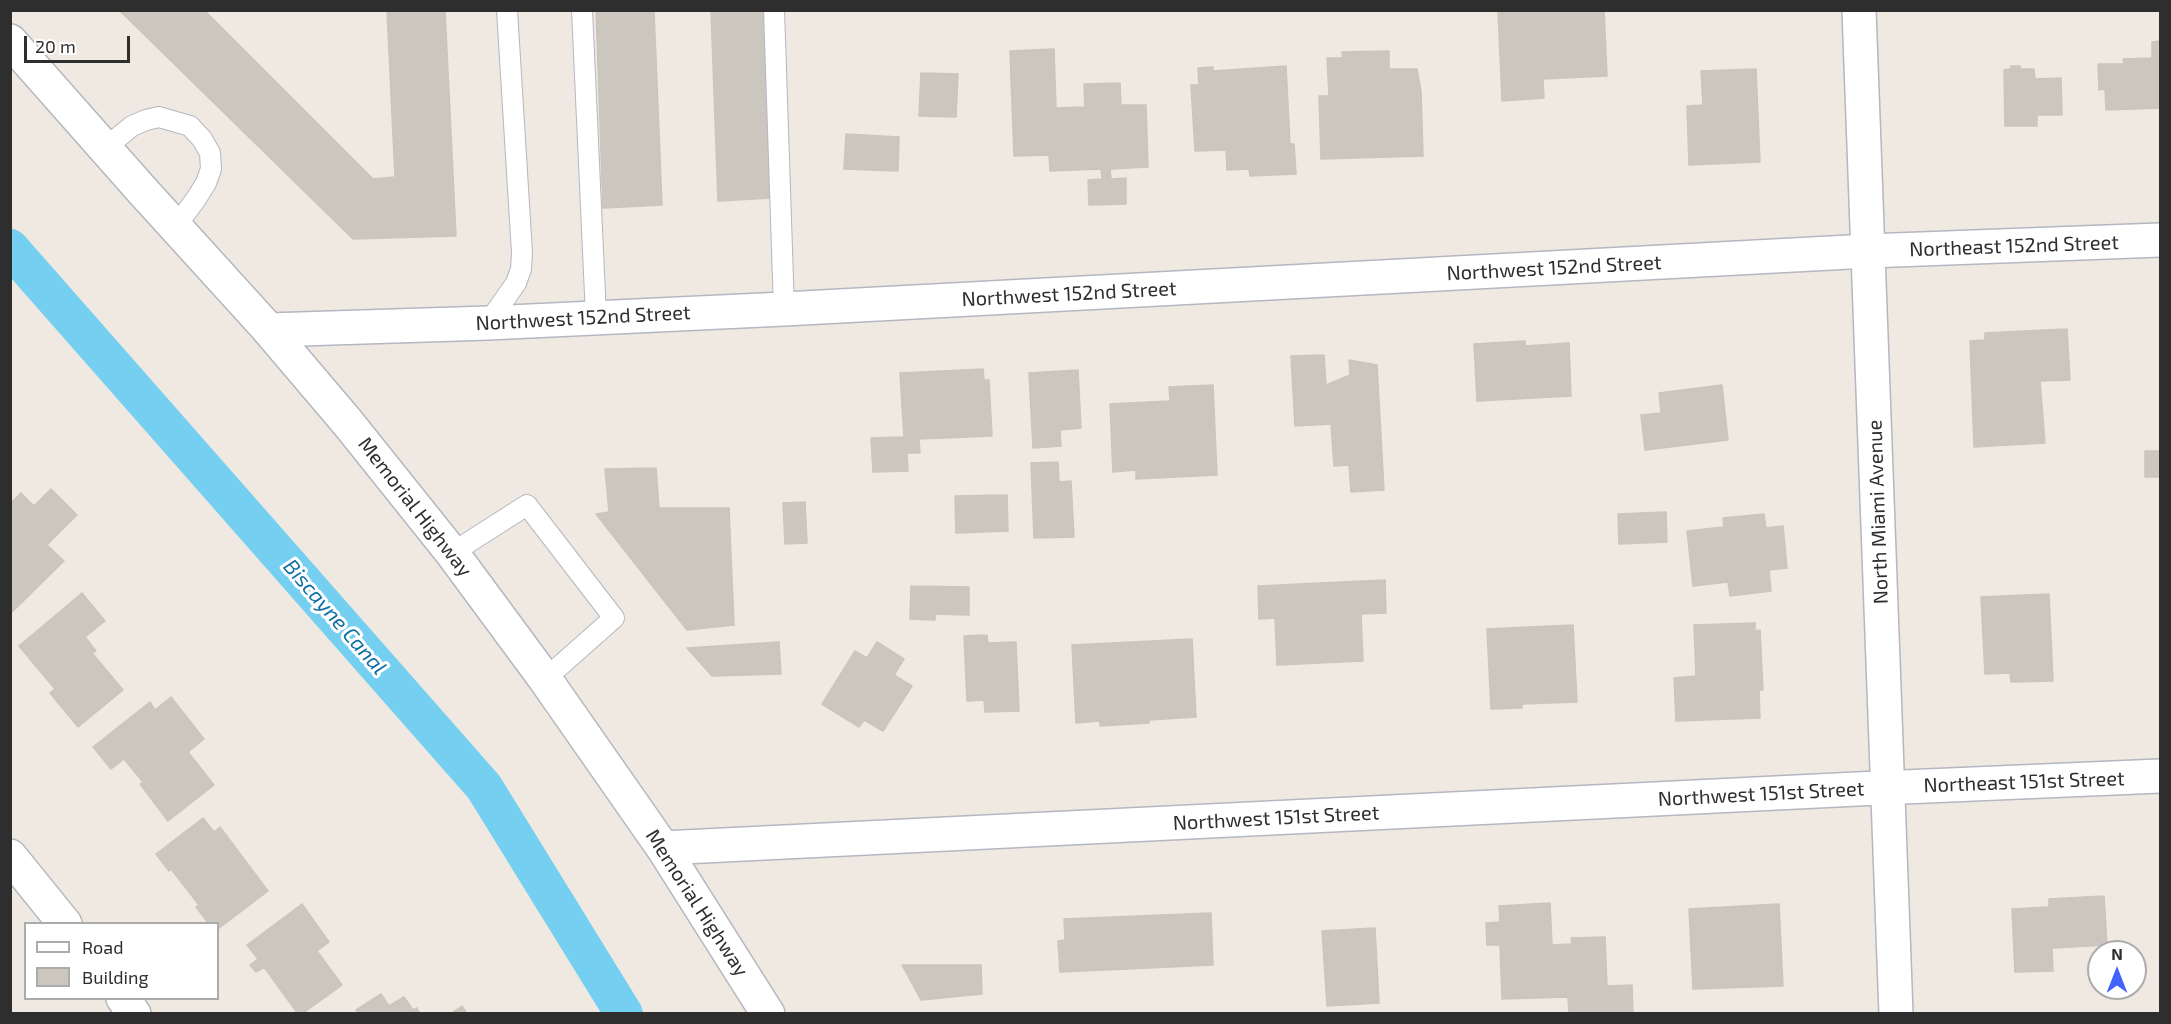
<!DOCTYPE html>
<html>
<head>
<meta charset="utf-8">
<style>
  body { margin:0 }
  #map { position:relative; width:2171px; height:1024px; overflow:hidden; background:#efe9e1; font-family:"Exo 2",sans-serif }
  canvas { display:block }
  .frame { position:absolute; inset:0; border:12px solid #2e2e2e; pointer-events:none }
  .legend { position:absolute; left:24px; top:922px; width:195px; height:78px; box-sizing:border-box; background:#fff; border:2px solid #ababab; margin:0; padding:8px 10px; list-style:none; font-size:18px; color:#2e2e2e }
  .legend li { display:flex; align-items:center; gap:12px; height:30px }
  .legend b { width:30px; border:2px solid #ababab }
  .north { position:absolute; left:2087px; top:940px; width:60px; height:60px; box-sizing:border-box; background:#fff; border:2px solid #ababab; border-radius:50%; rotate:0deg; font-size:16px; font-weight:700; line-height:24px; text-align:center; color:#2e2e2e }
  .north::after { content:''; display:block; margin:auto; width:21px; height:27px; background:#4264fb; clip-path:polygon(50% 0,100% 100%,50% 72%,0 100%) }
  .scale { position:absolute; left:24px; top:36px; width:106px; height:27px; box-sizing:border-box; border:3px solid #2e2e2e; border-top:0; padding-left:8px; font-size:18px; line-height:21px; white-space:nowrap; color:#2e2e2e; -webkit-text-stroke:4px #fff; paint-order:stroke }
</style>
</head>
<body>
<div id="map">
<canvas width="2171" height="1024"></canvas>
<div class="frame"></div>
<ul class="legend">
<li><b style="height:8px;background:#fff"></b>Road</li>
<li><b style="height:16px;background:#cbc7bf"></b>Building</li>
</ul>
<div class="north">N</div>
<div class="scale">20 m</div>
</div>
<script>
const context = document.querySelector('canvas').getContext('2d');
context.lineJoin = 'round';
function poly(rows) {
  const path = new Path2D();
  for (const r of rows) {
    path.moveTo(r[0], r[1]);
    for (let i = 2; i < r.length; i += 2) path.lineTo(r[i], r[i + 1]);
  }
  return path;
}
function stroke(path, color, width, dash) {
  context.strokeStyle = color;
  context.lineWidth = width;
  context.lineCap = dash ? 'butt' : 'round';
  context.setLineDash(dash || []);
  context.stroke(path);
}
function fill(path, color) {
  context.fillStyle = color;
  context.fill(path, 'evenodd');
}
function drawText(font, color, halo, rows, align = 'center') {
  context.font = font + ' "Exo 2",sans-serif';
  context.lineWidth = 6;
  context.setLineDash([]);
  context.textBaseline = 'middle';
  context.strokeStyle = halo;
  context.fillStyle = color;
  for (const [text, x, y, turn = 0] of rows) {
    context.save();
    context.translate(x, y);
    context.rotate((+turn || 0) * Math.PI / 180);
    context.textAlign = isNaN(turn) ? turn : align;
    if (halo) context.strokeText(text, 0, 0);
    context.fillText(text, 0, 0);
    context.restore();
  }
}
const canal = poly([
  [10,248,484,787,624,1014]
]);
const building = poly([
  [119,10,204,10,373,179,395,177,387,10,445,10,456,236,353,239,119,10],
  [596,10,654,10,662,205,603,208,596,10],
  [711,10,764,10,772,198,718,201,711,10],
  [1498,10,1604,10,1607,76,1543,79,1544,98,1502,101,1498,10],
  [2160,41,2160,108,2106,110,2105,89,2099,90,2098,64,2124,64,2123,59,2152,58,2152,42,2160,41],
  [1054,49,1056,108,1085,107,1084,84,1120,83,1121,105,1146,105,1148,167,1110,169,1111,179,1126,178,1126,204,1089,205,1088,180,1102,179,1101,169,1050,171,1049,155,1014,156,1010,51,1054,49],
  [1389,51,1389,69,1417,69,1421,91,1423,156,1321,159,1319,96,1329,96,1327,58,1343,58,1342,52,1389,51],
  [1286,66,1290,144,1294,144,1296,174,1250,176,1249,169,1227,170,1226,150,1195,151,1191,85,1199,85,1198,68,1213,67,1213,71,1286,66],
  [2011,66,2020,66,2020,69,2034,69,2035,79,2061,78,2062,115,2037,115,2037,126,2005,126,2004,70,2011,69,2011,66],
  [1756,69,1760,162,1689,165,1687,106,1703,105,1701,71,1756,69],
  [921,73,958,74,956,117,919,116,921,73],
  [846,134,899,137,898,171,844,169,846,134],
  [2067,329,2070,380,2040,381,2045,443,1974,447,1970,341,1985,340,1985,333,2067,329],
  [1525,341,1525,346,1569,343,1571,396,1477,401,1474,344,1525,341],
  [1324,355,1326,385,1350,375,1349,360,1377,365,1384,490,1351,492,1349,465,1334,466,1331,424,1295,426,1291,356,1324,355],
  [983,369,984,380,989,380,992,436,919,439,920,453,907,453,908,471,873,472,871,438,904,437,900,373,983,369],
  [1078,370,1081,428,1060,430,1061,446,1033,448,1029,373,1078,370],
  [1213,385,1217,475,1136,479,1136,470,1113,472,1110,404,1170,401,1169,387,1213,385],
  [1722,385,1728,440,1645,450,1641,415,1661,413,1659,393,1722,385],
  [2145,451,2160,451,2160,496,2160,477,2145,477,2145,451],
  [1058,462,1059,482,1071,481,1074,537,1034,538,1031,463,1058,462],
  [656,468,659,508,729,508,734,625,687,630,596,514,609,512,605,469,656,468],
  [51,489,77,515,47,545,64,561,10,614,10,504,21,493,34,506,51,489],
  [1007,495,1008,531,956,533,955,496,1007,495],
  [805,502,807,543,785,544,783,503,805,502],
  [1666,512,1667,542,1619,544,1618,514,1666,512],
  [1764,514,1766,528,1783,526,1787,568,1769,570,1771,591,1730,596,1728,582,1693,586,1687,531,1724,527,1723,518,1764,514],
  [1385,580,1386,613,1361,614,1363,661,1277,665,1275,618,1259,619,1258,586,1385,580],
  [911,586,969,587,969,615,935,614,935,620,910,619,911,586],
  [82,593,105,621,85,637,96,651,92,653,123,690,78,727,50,693,55,689,19,646,82,593],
  [2049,594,2053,681,2011,682,2010,673,1985,674,1981,597,2049,594],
  [1755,623,1755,631,1760,630,1763,690,1759,690,1760,718,1676,721,1674,678,1696,676,1694,625,1755,623],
  [1573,625,1577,702,1522,704,1522,708,1491,709,1487,629,1573,625],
  [987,635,988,643,1016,642,1019,711,985,712,984,700,967,701,964,636,987,635],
  [1192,639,1196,717,1149,720,1149,723,1100,726,1100,721,1076,723,1072,645,1192,639],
  [779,642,781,674,712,676,687,648,779,642],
  [877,642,904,659,894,675,912,686,883,731,864,720,859,727,822,704,855,651,867,658,877,642],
  [171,697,204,739,188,752,214,785,168,821,140,784,143,782,124,759,111,769,93,747,150,702,155,710,171,697],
  [203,818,214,832,220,827,268,891,218,929,218,924,209,924,196,907,199,905,171,869,169,871,156,854,203,818],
  [2104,896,2107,945,2052,948,2053,971,2015,972,2012,909,2049,907,2049,899,2104,896],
  [1550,903,1552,945,1572,944,1571,938,1605,937,1607,986,1632,985,1633,1014,1569,1014,1568,997,1502,999,1500,945,1487,945,1486,923,1500,922,1499,906,1550,903],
  [302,904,329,942,317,951,342,985,302,1014,298,1014,264,967,256,972,250,965,258,959,247,945,302,904],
  [1779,904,1783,986,1693,989,1689,909,1779,904],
  [1211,913,1213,965,1060,972,1058,941,1065,940,1064,919,1211,913],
  [1375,928,1379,1003,1327,1006,1322,931,1375,928],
  [902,965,981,965,982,994,921,1000,902,965],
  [381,994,389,1006,404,997,413,1010,417,1008,420,1014,356,1014,358,1013,356,1010,381,994],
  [462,1006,467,1014,450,1014,462,1006]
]);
const service = poly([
  [582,10,596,317],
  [774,10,784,309],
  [105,148,132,126,146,120,159,117,190,126,202,139,210,153,211,169,206,183,196,199,176,226],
  [488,323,516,283,521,269,522,253,507,10],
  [452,553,527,505,614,618,545,679]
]);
const minor = poly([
  [269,330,488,323,784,309,1868,251,2160,240],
  [663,848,1857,789,2160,776]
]);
const tertiary = poly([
  [1859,10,1896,1014],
  [10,41,140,188,269,330,348,423,452,553,545,679,663,848,768,1014],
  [10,856,65,924],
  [123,998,134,1014]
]);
const streetNames = [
  ["Northeast 152nd Street",2014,246,-2],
  ["Northwest 152nd Street",1554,268,-3],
  ["Northwest 152nd Street",1069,294,-3],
  ["Northwest 152nd Street",583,318,-3],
  ["Memorial Highway",415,507,52],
  ["North Miami Avenue",1878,512,-92],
  ["Northeast 151st Street",2024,782,-2],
  ["Northwest 151st Street",1761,794,-3],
  ["Northwest 151st Street",1276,818,-3],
  ["Memorial Highway",697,903,57]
];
const waterNames = [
  ["Biscayne Canal",335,617,49]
];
stroke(canal, '#75cff0', 38);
fill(building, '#cbc7bf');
stroke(building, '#cbc5ba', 1.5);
stroke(service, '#b4b7c1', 22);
stroke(minor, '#b4b7c1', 36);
stroke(tertiary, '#b4b7c1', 36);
stroke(service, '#fff', 20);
stroke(minor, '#fff', 33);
stroke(tertiary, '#fff', 33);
drawText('20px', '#2e2e2e', '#fff', streetNames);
drawText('italic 21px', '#0d6fa3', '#fff', waterNames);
</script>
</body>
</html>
